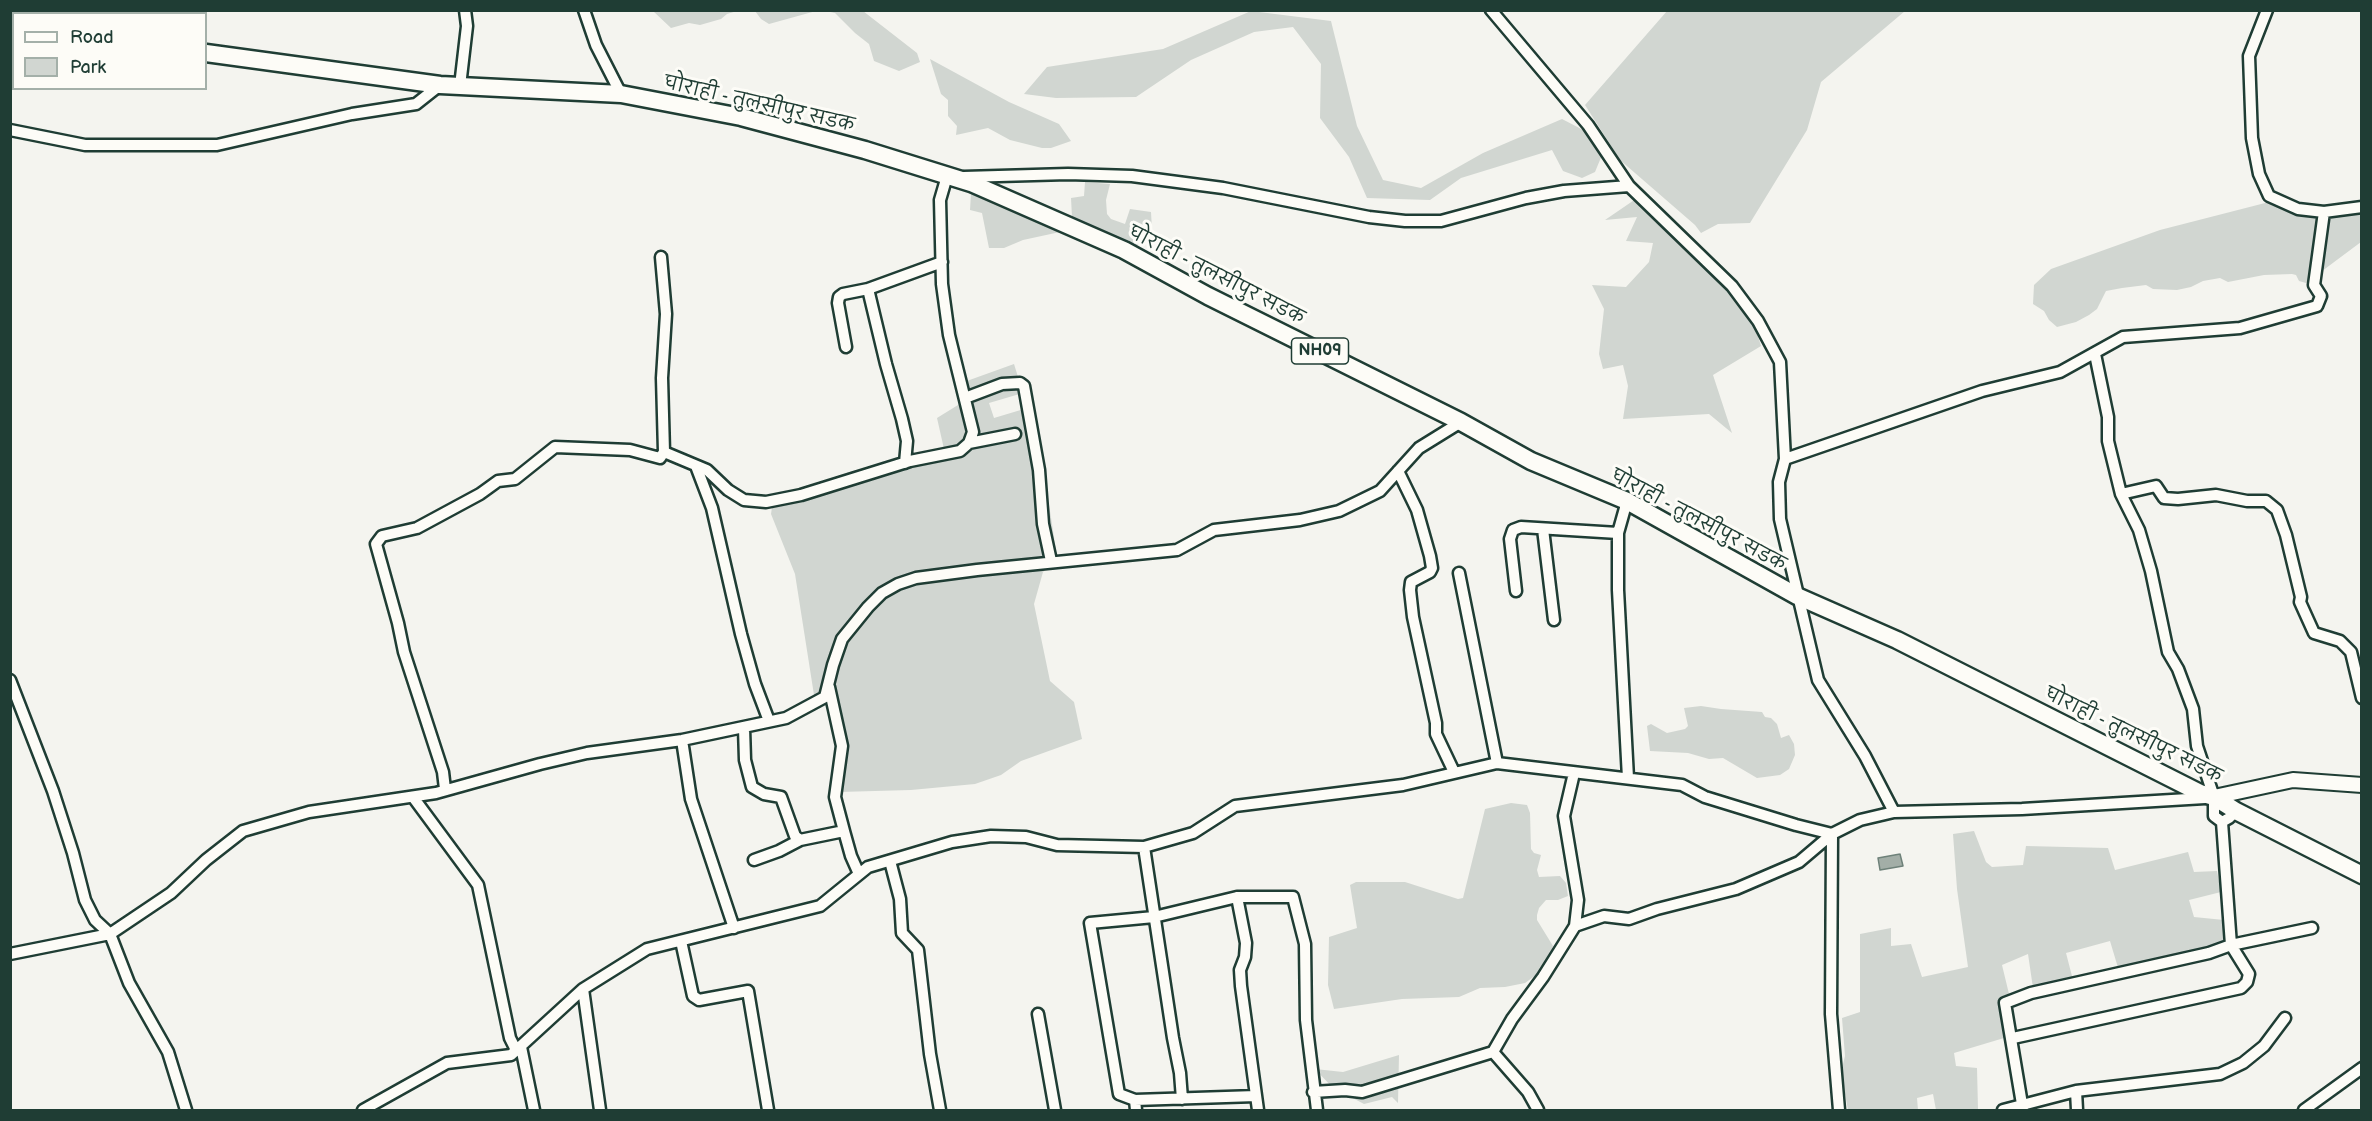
<!DOCTYPE html>
<html>
<head>
<meta charset="utf-8">
<style>
  body { margin:0 }
  #map { position:relative; width:2372px; height:1121px; overflow:hidden; background:#f4f4ef; font-family:"Balsamiq Sans",sans-serif }
  canvas { display:block }
  .frame { position:absolute; inset:0; border:12px solid #1f3d34; pointer-events:none }
  .legend { position:absolute; left:12px; top:12px; width:195px; height:78px; box-sizing:border-box; background:#fdfcf7; border:2px solid #a4b0a9; margin:0; padding:8px 10px; list-style:none; font-size:18px; color:#1f3d34 }
  .legend li { display:flex; align-items:center; gap:12px; height:30px }
  .legend b { width:30px; border:2px solid #a4b0a9 }
</style>
</head>
<body>
<div id="map">
<canvas width="2372" height="1121"></canvas>
<div class="frame"></div>
<ul class="legend">
<li><b style="height:8px;background:#fdfcf7"></b>Road</li>
<li><b style="height:16px;background:#d1d6d1"></b>Park</li>
</ul>
</div>
<script>
const context = document.querySelector('canvas').getContext('2d');
context.lineJoin = 'round';
function fill(path, color) {
  context.fillStyle = color;
  context.fill(path, 'evenodd');
}
function poly(rows) {
  const path = new Path2D();
  for (const r of rows) {
    path.moveTo(r[0], r[1]);
    for (let i = 2; i < r.length; i += 2) path.lineTo(r[i], r[i + 1]);
  }
  return path;
}
function stroke(path, color, width, dash) {
  context.strokeStyle = color;
  context.lineWidth = width;
  context.lineCap = dash ? 'butt' : 'round';
  context.setLineDash(dash || []);
  context.stroke(path);
}
function drawText(font, color, halo, rows, align = 'center') {
  context.font = font + ' "Balsamiq Sans","Playpen Sans Deva",sans-serif';
  context.lineWidth = 6;
  context.setLineDash([]);
  context.textBaseline = 'middle';
  context.strokeStyle = halo;
  context.fillStyle = color;
  for (const [text, x, y, turn = 0] of rows) {
    context.save();
    context.translate(x, y);
    context.rotate((+turn || 0) * Math.PI / 180);
    context.textAlign = isNaN(turn) ? turn : align;
    if (halo) context.strokeText(text, 0, 0);
    context.fillText(text, 0, 0);
    context.restore();
  }
}
const green = poly([
  [653,11,653,10,737,11,727,14,721,19,700,25,689,23,671,28],
  [755,11,816,11,769,24,761,19],
  [826,11,863,11,917,53,920,62,899,71,874,61,869,44,855,33,835,13],
  [1251,11,1331,21,1357,126,1383,180,1421,188,1483,153,1562,119,1589,133,1602,155,1595,172,1582,178,1563,171,1552,150,1461,178,1430,200,1367,198,1349,157,1320,118,1321,64,1293,27,1254,32,1191,60,1136,97,1056,98,1024,94,1047,67,1163,49],
  [1667,11,1667,10,1905,11,1821,82,1807,130,1750,223,1718,224,1701,233,1695,225,1620,160,1585,105],
  [930,59,1009,102,1059,124,1071,141,1051,148,1042,148,1010,140,988,128,956,135,957,126,948,116,948,100,941,94],
  [1085,182,1110,184,1106,200,1107,214,1111,219,1125,224,1130,209,1151,212,1152,230,1136,246,1119,240,1072,217,1071,198,1084,196],
  [971,194,982,198,1060,232,1023,240,1004,248,989,248,982,213,970,210],
  [1643,194,1696,250,1746,313,1756,330,1761,346,1713,375,1732,433,1709,414,1623,419,1628,386,1623,365,1603,369,1599,354,1604,309,1592,285,1626,287,1649,262,1653,243,1626,241,1637,217,1605,220],
  [2269,202,2361,212,2361,242,2306,283,2299,281,2296,275,2292,274,2264,275,2228,282,2220,278,2203,281,2191,287,2177,290,2153,289,2146,285,2122,288,2106,291,2097,309,2089,315,2076,322,2057,327,2049,320,2044,311,2033,304,2034,285,2051,269,2160,230],
  [1014,364,1023,393,989,403,994,418,1034,406,1057,557,1043,572,1034,604,1050,681,1074,702,1082,739,1021,761,1001,775,975,784,911,790,839,792,838,788,846,755,838,702,814,695,795,574,771,514,774,494,801,489,852,471,944,449,937,418,958,405,964,382],
  [1701,706,1721,709,1762,712,1765,717,1771,718,1777,724,1781,738,1789,735,1794,744,1795,755,1789,769,1780,775,1757,778,1723,758,1709,759,1688,753,1650,751,1647,726,1651,724,1667,733,1685,729,1688,726,1684,708],
  [1511,803,1527,805,1530,813,1531,849,1534,853,1541,855,1537,870,1539,877,1560,876,1566,883,1568,896,1558,900,1546,900,1539,908,1537,915,1537,920,1553,946,1543,970,1525,983,1505,987,1480,988,1459,997,1402,999,1334,1009,1328,985,1329,937,1357,928,1350,885,1356,882,1405,882,1458,899,1463,898,1485,809],
  [1974,831,1986,862,1992,867,2023,865,2026,846,2108,848,2115,870,2188,852,2194,872,2217,871,2221,892,2189,900,2194,917,2224,920,2223,940,2208,951,2119,971,2110,941,2066,953,2073,980,2033,988,2028,954,2002,965,2009,994,2003,996,2001,1002,2004,1038,1954,1053,1956,1066,1977,1068,1978,1109,1936,1110,1933,1094,1917,1098,1918,1110,1848,1110,1841,1072,1845,1056,1842,1018,1860,1012,1860,934,1891,928,1891,946,1911,944,1922,977,1968,967,1957,889,1953,834],
  [1399,1055,1398,1103,1392,1097,1364,1104,1332,1087,1315,1069,1343,1072]
]);
const water = poly([
  [1900,854,1903,866,1880,870,1878,858,1900,854]
]);
const minor = poly([
  [584,10,596,45,621,94],
  [1491,10,1588,125,1629,186],
  [2267,10,2249,56,2252,138,2259,174,2269,196,2298,209,2324,212,2362,207],
  [460,86,467,26,465,10],
  [10,130,85,145,217,145,352,114,416,104,440,85],
  [964,177,1068,174,1132,176,1223,188,1369,217,1405,221,1441,221,1526,198,1564,191,1629,186,1732,286,1758,321,1780,362,1785,459,1779,482,1780,519,1818,680,1865,756,1894,812],
  [661,257,666,314,662,378,664,452,707,470,728,490,744,500,766,502,801,495,910,461,960,451,969,443,973,432,949,335,942,284,940,200,947,176],
  [868,289,886,364,902,419,907,441,905,463],
  [846,347,838,303,839,297,843,294,868,289,942,262],
  [2095,354,2108,417,2108,441,2121,494,2139,530,2151,571,2168,652,2178,669,2193,709,2197,746,2214,797,2214,816,2222,822,2229,818,2236,811],
  [965,398,1002,384,1020,383,1024,386,1039,470,1043,524,1051,561],
  [969,443,1015,434],
  [1785,459,1982,391,2060,372,2123,337,2240,328,2317,306,2321,296,2314,285,2324,212],
  [696,466,712,508,741,634,755,684,769,721],
  [1398,471,1417,510,1430,556,1432,568,1430,572,1411,582,1410,590,1413,617,1436,723,1436,734,1454,772],
  [2121,494,2156,486,2164,498,2178,499,2216,495,2247,501,2266,501,2277,510,2286,535,2301,597,2300,602,2314,633,2340,641,2351,652,2362,698],
  [1627,501,1618,533,1618,590,1628,778],
  [1543,529,1554,620],
  [1459,573,1497,763],
  [1516,591,1510,539,1513,530,1521,527,1618,533],
  [10,680,53,791,73,853,85,900,95,920,110,934,129,983,168,1052,186,1110],
  [829,687,842,746,835,797,844,831],
  [744,728,745,760,752,787,764,794,781,797,795,836,800,840,844,831,851,856,859,874],
  [682,740,691,799,734,928],
  [445,789,443,772,404,652,398,623,376,544,382,536,417,528,480,494,498,481,515,479,555,447,630,450,660,458,664,452],
  [413,797,478,885,510,1038,516,1050],
  [1832,834,1831,1014,1839,1110],
  [1144,847,1173,1038,1180,1073,1182,1099],
  [754,860,779,851,800,840],
  [890,861,900,899,902,933,918,950,930,1054,940,1110],
  [1237,897,1246,943,1245,957,1240,970,1241,986,1258,1110],
  [1575,926,1604,916,1629,919,1657,909,1736,889,1799,862,1832,834],
  [681,941,693,996,699,1000,748,991,768,1110],
  [10,954,110,934,171,893,206,860,243,831,309,812,436,793,540,764,587,753,682,740,786,718,825,697,833,665,842,639,868,607,882,593,898,584,916,578,977,570,1177,550,1214,530,1300,520,1339,511,1380,491,1419,448,1461,422],
  [583,989,600,1110],
  [1038,1014,1055,1110],
  [2013,1038,2241,988,2247,982,2249,974,2231,945,2312,928],
  [521,1047,534,1110],
  [2076,1091,2077,1110],
  [1313,1092,1345,1090,1362,1092,1493,1052],
  [1135,1100,1256,1096],
  [363,1110,447,1063,511,1055,583,989,647,949,820,906,868,867,952,842,991,836,1026,837,1057,845,1144,847,1193,833,1235,806,1403,785,1497,763,1682,785,1705,797,1796,825,1832,834,1860,820,1894,812,2022,809,2205,798],
  [1136,1110,1135,1100,1119,1094,1090,923,1154,917,1237,897,1293,897,1305,944,1306,1020,1317,1110],
  [1538,1110,1528,1092,1493,1052,1512,1019,1543,977,1575,926,1578,900,1564,816,1574,773],
  [2003,1110,2076,1091,2220,1074,2243,1063,2264,1046,2285,1018],
  [2023,1110,2005,1003,2031,993,2209,953,2231,945,2222,822],
  [2304,1110,2362,1068]
]);
const tertiary = poly([
  [2214,797,2293,780,2362,785]
]);
const primary = poly([
  [54,10,64,14],
  [206,53,440,85,621,94,741,117,865,150,971,183,1124,250,1208,296,1461,422,1531,461,1627,501,1797,596,1897,640,2200,793,2214,797,2236,811,2362,875]
]);
const shields = [
  [1320,351,57]
];
const shieldNames = [
  ["NH09",1320,351]
];
const streetNames = [
  ["घोराही - तुलसीपुर सडक",759,105,13],
  ["घोराही - तुलसीपुर सडक",1216,276,27],
  ["घोराही - तुलसीपुर सडक",1698,521,28],
  ["घोराही - तुलसीपुर सडक",2133,736,26]
];
fill(green, '#d1d6d1');
fill(water, '#a3aea7');
stroke(water, '#6e8179', 1.5);
stroke(minor, '#1f3d34', 15);
stroke(tertiary, '#1f3d34', 18);
stroke(primary, '#1f3d34', 21);
stroke(minor, '#fdfcf7', 10);
stroke(tertiary, '#fdfcf7', 14);
stroke(primary, '#fdfcf7', 16);
for (const [x, y, w] of shields) {
  const box = new Path2D();
  box.roundRect(x - w / 2, y - 13, w, 26, 4.5);
  context.fillStyle = '#fdfcf7';
  context.fill(box);
  stroke(box, '#1f3d34', 1.5);
}
drawText('bold 16px', '#1f3d34', null, shieldNames);
drawText('18px', '#1f3d34', '#fdfcf7', streetNames);
</script>
</body>
</html>
